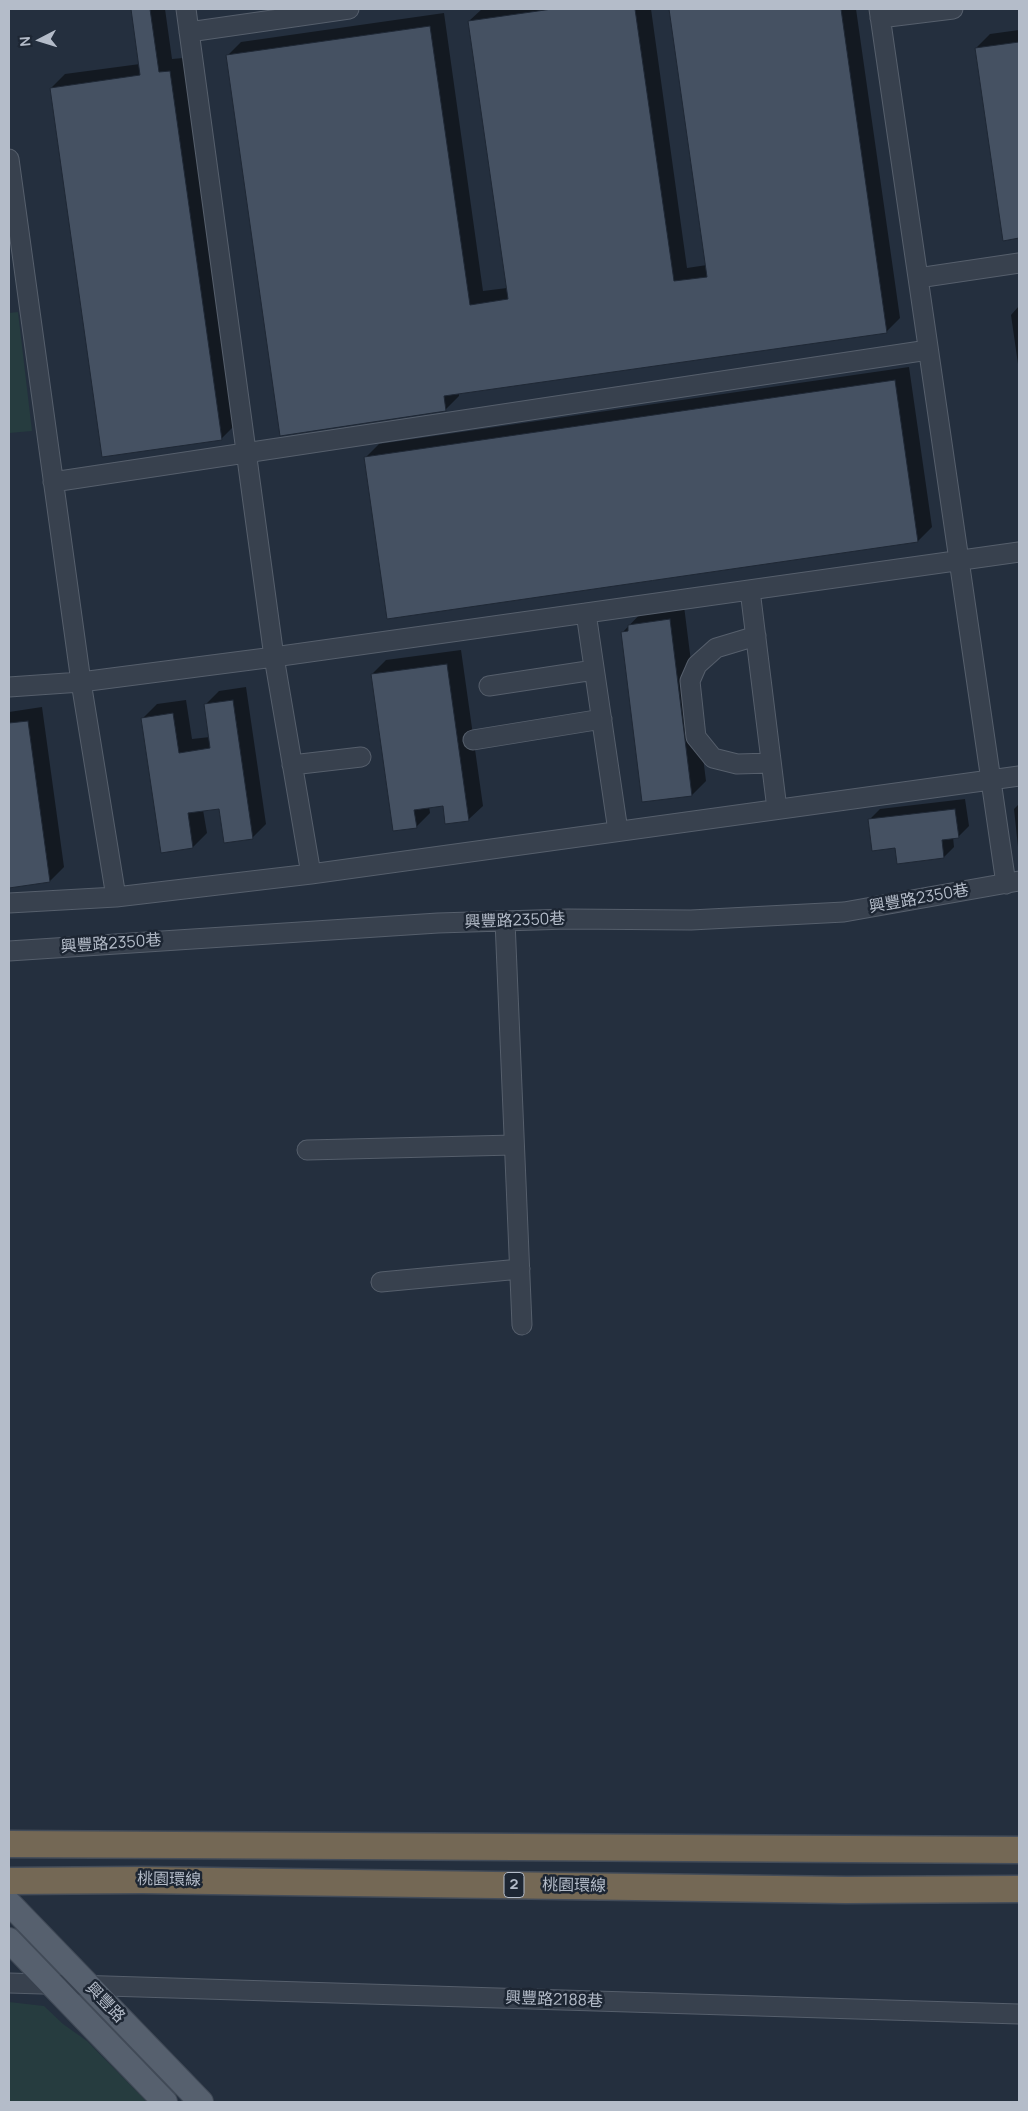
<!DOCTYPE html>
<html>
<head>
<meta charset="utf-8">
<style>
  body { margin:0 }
  #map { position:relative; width:1028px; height:2111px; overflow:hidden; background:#242f3e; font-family:Manrope,sans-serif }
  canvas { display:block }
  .frame { position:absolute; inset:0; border:10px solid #b4bcc9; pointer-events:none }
  .north { position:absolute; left:15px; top:15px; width:50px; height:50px; -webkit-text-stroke:4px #1d2633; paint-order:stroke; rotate:265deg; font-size:14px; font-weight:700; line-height:20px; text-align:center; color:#b4bcc9 }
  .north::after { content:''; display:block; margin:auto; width:18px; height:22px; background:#b4bcc9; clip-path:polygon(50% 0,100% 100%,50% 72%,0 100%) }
</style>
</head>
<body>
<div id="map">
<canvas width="1028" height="2111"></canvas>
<div class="frame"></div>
<div class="north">N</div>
</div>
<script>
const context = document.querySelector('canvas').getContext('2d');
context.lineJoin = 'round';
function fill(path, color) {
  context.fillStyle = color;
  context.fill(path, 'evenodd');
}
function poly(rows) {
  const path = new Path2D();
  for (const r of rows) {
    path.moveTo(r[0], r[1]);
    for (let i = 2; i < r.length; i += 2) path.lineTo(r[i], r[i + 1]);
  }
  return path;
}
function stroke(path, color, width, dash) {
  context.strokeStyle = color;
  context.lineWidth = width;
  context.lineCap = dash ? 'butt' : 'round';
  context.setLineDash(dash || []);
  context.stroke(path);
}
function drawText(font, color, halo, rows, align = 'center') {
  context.font = font + ' Manrope,"Noto Sans TC",sans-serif';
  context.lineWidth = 5;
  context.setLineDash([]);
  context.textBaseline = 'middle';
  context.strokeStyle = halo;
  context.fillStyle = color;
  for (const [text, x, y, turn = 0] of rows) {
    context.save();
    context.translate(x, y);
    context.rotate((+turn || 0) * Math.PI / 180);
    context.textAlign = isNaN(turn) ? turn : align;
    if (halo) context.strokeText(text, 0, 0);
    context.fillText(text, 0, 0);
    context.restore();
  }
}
const green = poly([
  [18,312,32,431,9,433,9,313],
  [9,2002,44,2006,63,2024,87,2041,147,2102,9,2102]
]);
const shadow = poly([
  [132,9,165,9,172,59,183,58,235,425,221,439,51,88,65,74,140,64],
  [482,9,651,9,687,268,707,265,670,9,856,9,900,318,886,332,459,393,459,396,445,410,227,56,241,42,444,13,483,291,507,288,469,21],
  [1019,30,1019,237,1004,239,976,48,990,34],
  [1019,306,1019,371,1011,315],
  [909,367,932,527,918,541,365,458,379,444],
  [684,606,706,781,692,795,622,633,643,611],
  [461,650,483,806,469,819,444,804,429,806,430,813,416,827,372,674,386,660],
  [246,687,266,824,252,838,220,807,203,810,207,833,193,847,143,718,157,704,186,700,192,739,210,737,205,705,219,691],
  [42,707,64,867,50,881,9,887,9,712],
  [965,799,969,826,958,837,953,837,954,847,944,857,896,847,869,820,880,809],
  [1019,804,1019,847,1018,847,1014,809]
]);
const building = poly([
  [131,9,150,9,159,72,170,71,222,440,102,457,50,88,140,75,131,9],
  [552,9,635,9,674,281,707,277,669,9,841,9,887,333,444,396,446,411,280,436,226,55,430,26,470,305,508,299,468,21,552,9],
  [1019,42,1019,238,1003,241,975,48,1019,42],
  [895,380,918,542,387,619,364,457,895,380],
  [670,619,692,796,642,802,621,632,628,631,628,625,670,619],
  [447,664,469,821,445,824,443,806,414,810,417,828,393,831,371,674,447,664],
  [233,700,253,839,224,843,219,809,188,813,193,848,161,853,141,718,173,713,179,753,210,748,204,704,233,700],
  [28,721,50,882,9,888,9,723,28,721],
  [955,809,959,838,942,840,944,858,897,864,895,848,872,851,868,819,955,809]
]);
const minor = poly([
  [186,9,274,657,311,874],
  [879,9,1006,884],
  [880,18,953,9],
  [189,32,349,9],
  [9,159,81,682,116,897],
  [918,278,1019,263],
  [53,482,928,350],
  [750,590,777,809],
  [586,613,618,831],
  [756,636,716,648,697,665,690,681,696,737,713,758,737,764,771,763],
  [489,686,594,670],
  [9,687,81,682,274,657,1019,552],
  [473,740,602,719],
  [292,765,361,757],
  [9,903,116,897,311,874,1019,776],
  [505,921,522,1325],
  [9,951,438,923,568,919,691,920,844,912,1019,881],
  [307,1150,514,1145],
  [381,1282,520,1269],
  [9,1983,1019,2014]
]);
const major = poly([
  [9,1903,201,2102],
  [9,1940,165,2102]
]);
const highway = poly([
  [9,1844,1019,1850],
  [9,1881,142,1880,846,1890,1019,1889]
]);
const shields = [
  [514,1885,20]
];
const shieldNames = [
  ["2",514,1885]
];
const streetNames = [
  ["興豐路2350巷",919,899,-10],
  ["興豐路2350巷",515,921,-2],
  ["興豐路2350巷",111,944,-4],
  ["桃園環線",169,1880,1],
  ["桃園環線",574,1886,1],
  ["興豐路2188巷",554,2000,2],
  ["興豐路",105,2003,46]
];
fill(green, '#263c3f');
fill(shadow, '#0007');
fill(building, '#455162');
stroke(building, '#1f2835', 1);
stroke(minor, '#565f6c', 21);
stroke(major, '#414a57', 26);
stroke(highway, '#434c59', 29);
stroke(minor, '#38414e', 19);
stroke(major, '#56606e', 24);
stroke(highway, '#746855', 26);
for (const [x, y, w] of shields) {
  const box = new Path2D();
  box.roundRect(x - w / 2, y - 12.5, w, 25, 4);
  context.fillStyle = '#1d2633';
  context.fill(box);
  stroke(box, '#b4bcc9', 1);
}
drawText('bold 15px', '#b4bcc9', null, shieldNames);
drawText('16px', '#b4bcc9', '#1d2633', streetNames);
</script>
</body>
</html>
